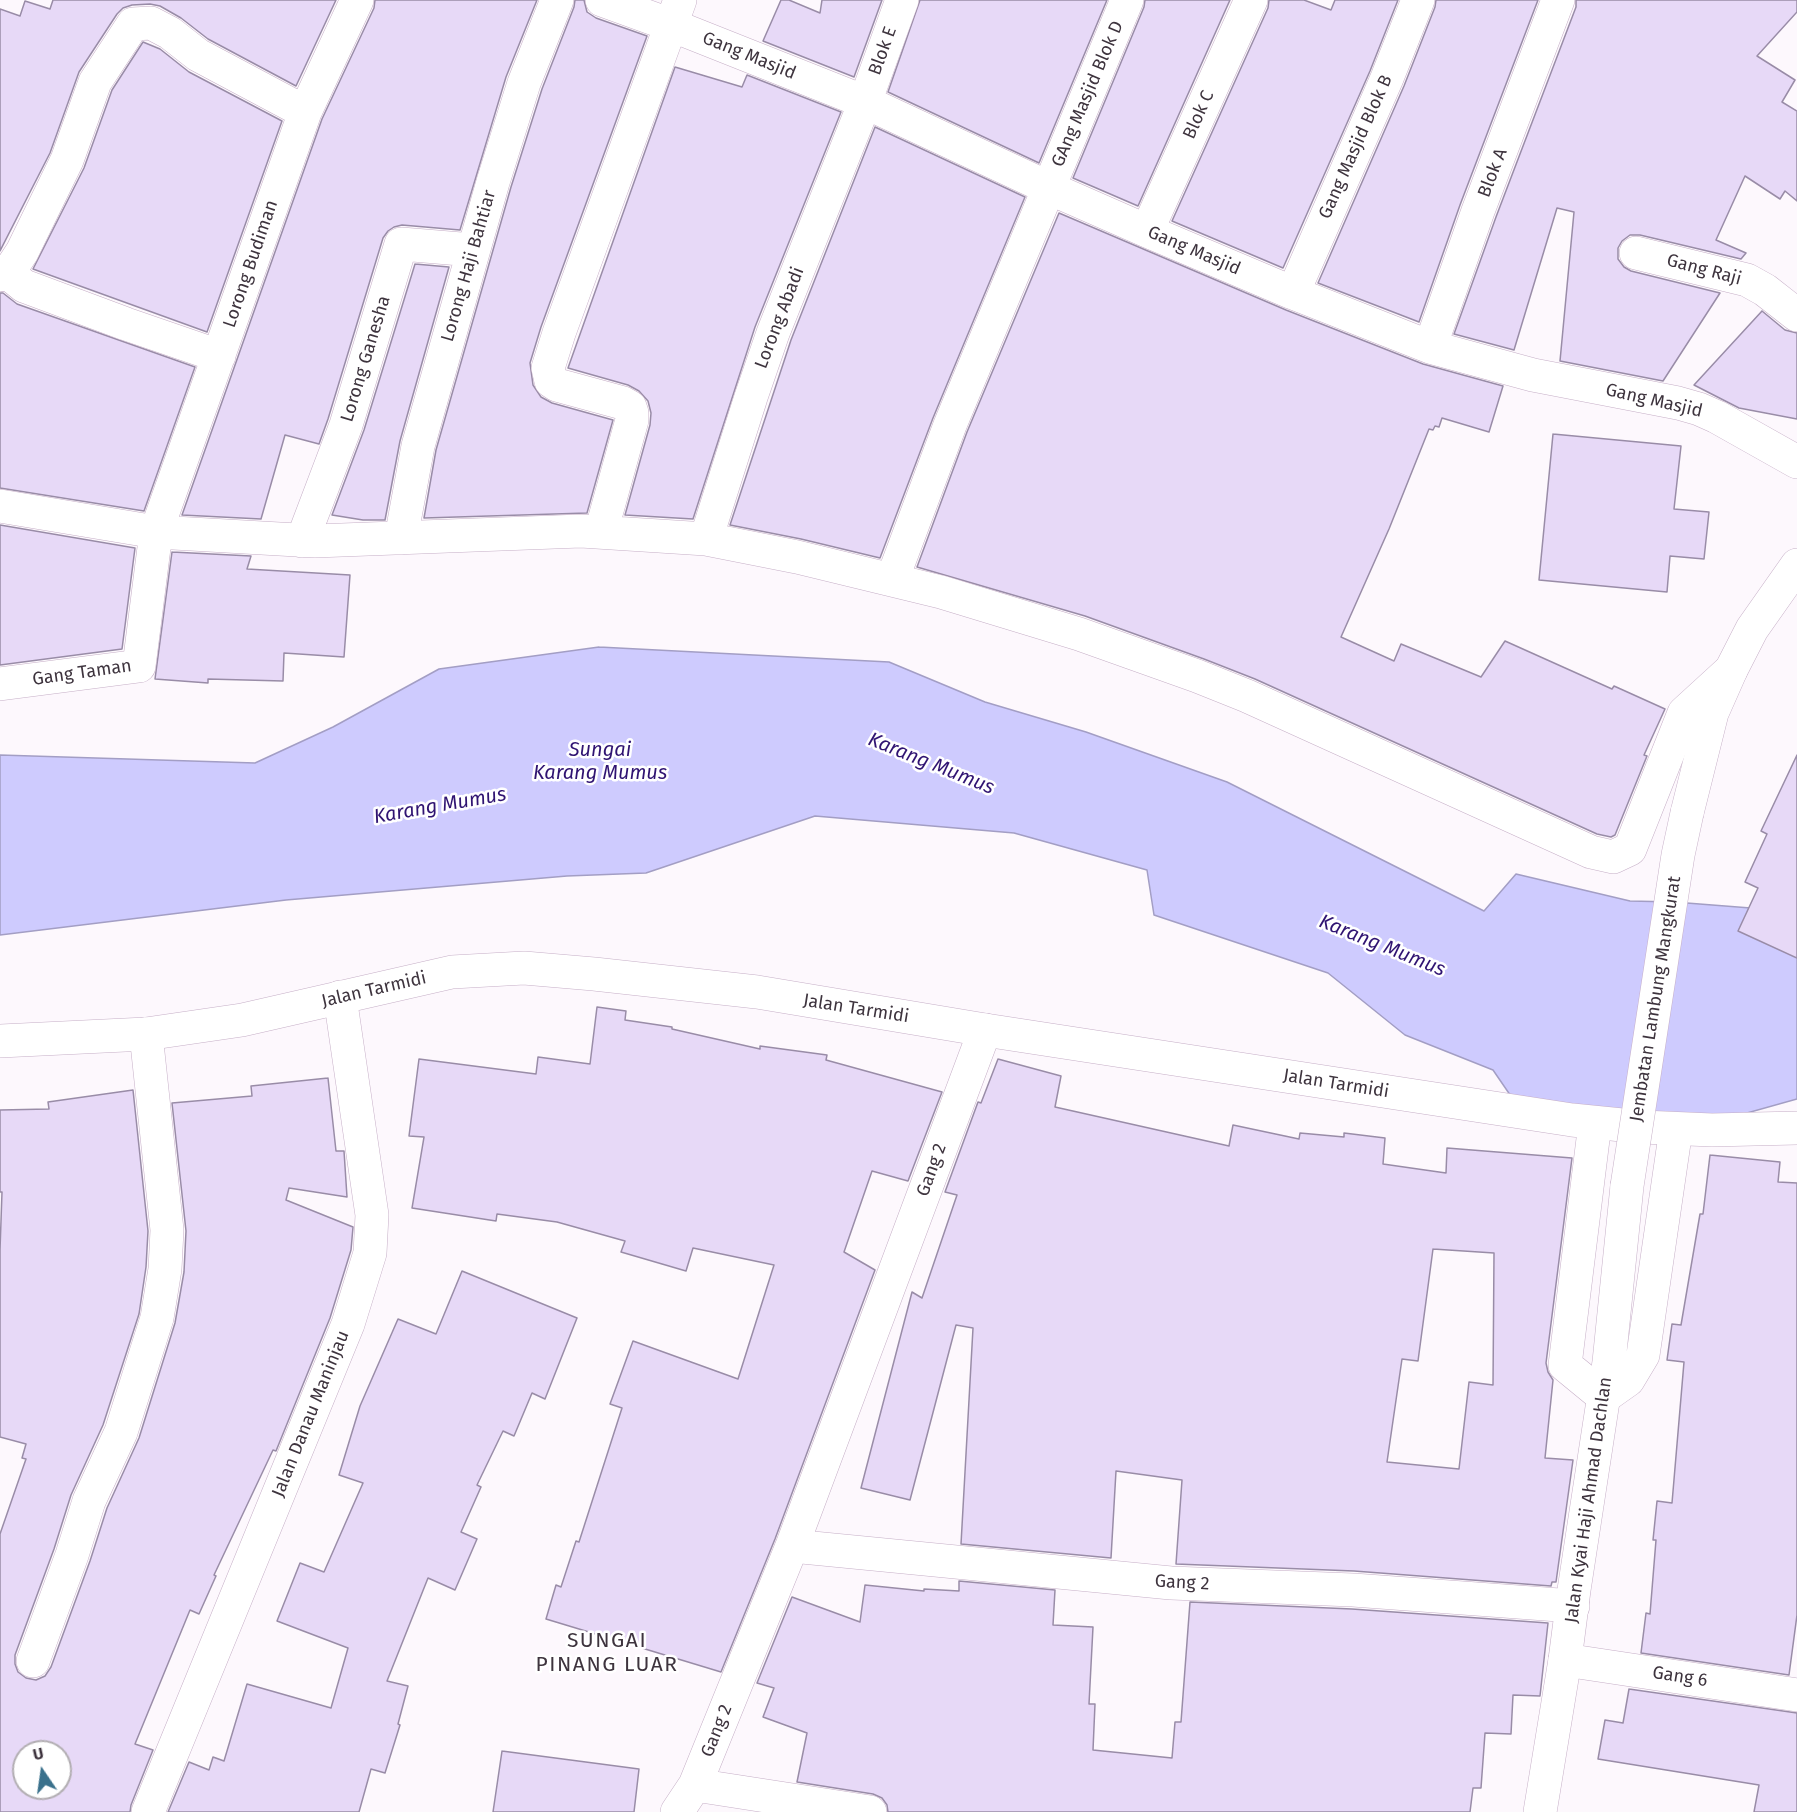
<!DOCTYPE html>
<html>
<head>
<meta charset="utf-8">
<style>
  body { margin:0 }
  #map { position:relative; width:1797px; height:1812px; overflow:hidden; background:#fdf8fd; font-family:"Fira Sans",sans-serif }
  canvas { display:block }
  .north { position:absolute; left:12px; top:1740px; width:60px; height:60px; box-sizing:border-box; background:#fff; border:2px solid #b2aeb2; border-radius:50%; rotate:347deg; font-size:16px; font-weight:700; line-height:24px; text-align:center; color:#3e343e }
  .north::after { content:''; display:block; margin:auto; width:21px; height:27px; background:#3a718c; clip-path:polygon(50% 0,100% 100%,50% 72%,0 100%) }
</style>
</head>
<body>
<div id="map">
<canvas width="1797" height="1812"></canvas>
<div class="north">U</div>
</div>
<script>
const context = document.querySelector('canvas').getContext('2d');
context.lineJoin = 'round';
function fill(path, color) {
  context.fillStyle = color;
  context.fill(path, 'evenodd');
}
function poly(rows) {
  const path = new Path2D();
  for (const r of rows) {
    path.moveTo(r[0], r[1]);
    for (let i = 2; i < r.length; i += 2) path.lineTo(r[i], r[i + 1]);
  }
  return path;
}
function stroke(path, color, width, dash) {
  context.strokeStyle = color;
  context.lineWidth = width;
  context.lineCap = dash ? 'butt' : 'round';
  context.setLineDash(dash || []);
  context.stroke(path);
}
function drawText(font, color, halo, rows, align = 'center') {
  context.font = font + ' "Fira Sans",sans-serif';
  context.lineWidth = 5;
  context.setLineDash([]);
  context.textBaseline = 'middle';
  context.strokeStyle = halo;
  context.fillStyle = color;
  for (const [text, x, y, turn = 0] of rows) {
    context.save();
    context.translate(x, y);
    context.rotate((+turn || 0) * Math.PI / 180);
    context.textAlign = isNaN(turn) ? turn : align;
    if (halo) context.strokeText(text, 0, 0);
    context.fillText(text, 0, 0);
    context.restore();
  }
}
const water = poly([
  [599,647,889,662,985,702,1086,732,1227,782,1484,911,1516,874,1630,901,1674,902,1789,911,1797,904,1797,1099,1722,1120,1517,1105,1493,1070,1405,1035,1328,973,1154,915,1147,870,1014,833,815,816,646,873,567,876,286,900,0,935,0,755,255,763,333,727,439,669,599,647]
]);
const building = poly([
  [53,0,336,0,296,86,208,39,181,18,160,6,150,4,132,5,123,8,117,14,79,72,50,153,0,251,0,9,20,16,25,1,50,9,53,0],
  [375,0,537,0,506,77,460,230,402,225,394,227,388,231,383,238,328,419,319,444,285,435,261,519,182,515,322,119,374,8,375,0],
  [575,0,584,0,587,12,596,18,647,36,541,327,530,363,533,385,541,397,552,403,613,420,587,513,424,518,436,450,511,187,542,89,574,7,575,0],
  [781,0,789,0,820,13,822,0,882,0,854,77,763,41,781,0],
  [920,0,1107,0,1039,163,888,92,920,0],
  [1145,0,1230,0,1138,206,1073,178,1144,7,1145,0],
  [1269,0,1304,0,1331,10,1335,0,1398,0,1370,71,1283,268,1172,221,1268,8,1269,0],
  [1436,0,1538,0,1460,205,1419,322,1318,283,1404,86,1435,7,1436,0],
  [1576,0,1797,0,1797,12,1757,56,1795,80,1782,102,1797,111,1797,201,1785,191,1780,199,1745,176,1716,240,1746,253,1741,259,1640,235,1630,235,1622,241,1618,248,1618,259,1624,267,1631,271,1720,293,1663,381,1560,361,1574,212,1557,208,1514,350,1454,334,1496,217,1576,7,1576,0],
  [143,42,160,49,189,72,282,121,207,332,33,269,84,168,112,90,143,42],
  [675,67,742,87,747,75,841,112,755,327,693,519,625,515,650,425,651,413,648,401,639,391,628,385,568,368,675,67],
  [875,127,1025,197,933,418,880,558,801,539,730,525,791,340,875,127],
  [1059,213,1286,310,1423,364,1503,386,1489,432,1442,418,1439,427,1435,426,1433,430,1429,429,1389,529,1341,637,1394,661,1401,644,1481,677,1505,641,1612,689,1614,686,1665,709,1644,755,1647,756,1615,835,1611,837,1597,834,1255,679,1204,659,1085,616,917,567,967,432,1059,213],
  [415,264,449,267,400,441,385,520,363,520,332,515,364,430,415,264],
  [0,293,3,293,17,304,195,367,144,511,0,488,0,293],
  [1762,311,1785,330,1797,333,1797,419,1739,408,1694,385,1762,311],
  [1553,434,1681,446,1674,509,1709,512,1704,559,1670,556,1667,592,1539,580,1553,434],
  [0,525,135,548,122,649,0,665,0,525],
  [172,552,251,556,247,569,350,575,344,657,284,653,283,681,208,679,208,683,155,679,172,552],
  [1797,755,1797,958,1738,931,1758,888,1745,882,1767,834,1761,831,1797,755],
  [597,1007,626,1011,625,1020,672,1027,672,1029,760,1049,760,1046,827,1055,826,1060,942,1092,908,1181,872,1171,844,1252,875,1270,775,1539,721,1672,546,1619,556,1585,561,1587,576,1541,579,1542,622,1408,610,1404,633,1341,738,1379,774,1265,693,1248,686,1271,621,1252,625,1241,557,1222,497,1214,496,1221,412,1208,424,1137,409,1136,419,1059,536,1074,538,1057,590,1064,597,1007],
  [998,1059,1061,1076,1055,1107,1229,1146,1233,1125,1299,1139,1300,1133,1344,1137,1344,1133,1385,1138,1383,1164,1446,1173,1447,1148,1572,1158,1546,1363,1548,1372,1553,1380,1545,1458,1573,1460,1556,1582,1552,1582,1551,1586,1354,1571,1176,1564,1182,1480,1116,1471,1111,1558,961,1544,973,1328,956,1325,910,1500,861,1488,912,1292,922,1298,957,1195,945,1192,978,1102,981,1103,998,1059],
  [1433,1249,1494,1253,1493,1385,1469,1382,1459,1469,1387,1462,1402,1359,1418,1361,1433,1249],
  [328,1078,336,1151,344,1151,347,1197,289,1188,286,1200,353,1227,351,1250,330,1318,276,1451,273,1450,214,1575,216,1576,199,1614,190,1610,135,1744,153,1750,131,1805,130,1812,0,1812,0,1534,26,1459,22,1458,26,1444,0,1437,0,1250,2,1192,0,1192,0,1110,49,1109,48,1102,133,1090,148,1231,146,1267,139,1314,103,1425,71,1495,54,1549,15,1655,15,1664,18,1672,26,1678,36,1680,45,1676,51,1667,90,1561,107,1508,139,1438,175,1323,184,1272,186,1231,172,1103,252,1096,251,1086,328,1078],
  [24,1752,60,1752,60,1788,24,1788,24,1752],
  [1710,1155,1780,1162,1778,1182,1797,1183,1797,1615,1789,1675,1641,1653,1646,1613,1650,1614,1656,1540,1653,1540,1657,1501,1672,1503,1684,1362,1667,1360,1672,1324,1681,1325,1700,1214,1703,1214,1710,1155],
  [462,1271,577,1318,545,1399,532,1393,514,1436,503,1431,477,1485,481,1487,461,1532,477,1539,455,1590,428,1578,387,1681,408,1686,398,1724,400,1725,385,1773,371,1769,359,1812,168,1812,189,1762,209,1770,213,1757,224,1761,247,1684,331,1708,348,1648,277,1621,300,1563,324,1572,363,1483,339,1475,360,1406,398,1319,436,1334,462,1271],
  [959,1581,1055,1590,1053,1625,1093,1627,1089,1704,1095,1704,1093,1750,1172,1758,1175,1722,1181,1722,1190,1602,1352,1609,1548,1623,1540,1696,1513,1695,1511,1734,1485,1733,1481,1788,1473,1788,1470,1812,888,1812,887,1805,882,1798,873,1794,797,1782,807,1733,763,1717,774,1688,757,1683,792,1597,860,1622,865,1585,924,1591,924,1589,959,1591,959,1581],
  [1629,1689,1797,1713,1797,1812,1754,1812,1759,1785,1598,1759,1605,1720,1623,1723,1629,1689],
  [502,1751,639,1769,634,1812,493,1812,502,1751]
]);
const street = poly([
  [602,0,671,25,865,102,1049,188,1147,231,1293,293,1430,347,1533,375,1678,403,1699,409,1717,417,1797,462],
  [1147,231,1251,0],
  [1636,253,1747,280,1765,290,1797,315],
  [8,273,24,286,126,324,219,356],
  [0,275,8,273,22,252,67,160,95,82,133,24,151,23,170,33,198,55,305,112],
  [1293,293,1387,78,1418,0],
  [1430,347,1478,211,1558,0],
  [0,506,156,532,315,541,581,531,706,539,797,557,941,592,1079,634,1197,676,1247,696,1591,852,1613,857,1630,849,1684,713,1731,670],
  [601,532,632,420,632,413,630,407,623,403,557,385,551,381,548,368,559,333,680,0],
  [401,538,418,446,493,182,524,83,557,0],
  [706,539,751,397,773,333,865,102,902,0],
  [302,541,346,425,401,244,473,250],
  [892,580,950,425,1127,0],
  [0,684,139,666,156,532,305,112,357,0],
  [1595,1123,1565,1365,1604,1397,1628,1380,1643,1355,1676,1129],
  [792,1546,1171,1583,1353,1590,1573,1606],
  [1565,1660,1797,1695],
  [33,1661,72,1555,89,1501,121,1432,157,1318,165,1269,167,1230,146,1034],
  [695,1785,870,1812],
  [148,1812,348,1324,370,1253,372,1215,340,997],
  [677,1812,695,1785,792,1546,985,1030]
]);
const secondary = poly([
  [1687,813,1712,713,1731,670,1752,629,1797,565],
  [0,1041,146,1034,242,1020,452,972,524,968,594,974,757,992,985,1030,1572,1120,1642,1127,1712,1130,1797,1128],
  [1540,1812,1565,1660,1574,1590,1609,1362,1627,1186]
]);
const secondaryBridge = poly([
  [1627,1186,1678,855,1687,813]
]);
const streetNames = [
  ["Blok E",883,51,-70],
  ["Gang Masjid",749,56,22],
  ["GAng Masjid Blok D",1088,94,-67],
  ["Blok C",1199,115,-66],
  ["Gang Masjid Blok B",1356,147,-66],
  ["Blok A",1493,173,-69],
  ["Gang Masjid",1194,251,23],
  ["Lorong Budiman",251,264,-71],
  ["Lorong Haji Bahtiar",469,266,-74],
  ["Gang Raji",1704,270,15],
  ["Lorong Abadi",780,318,-69],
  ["Lorong Ganesha",366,359,-73],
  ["Gang Masjid",1654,401,13],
  ["Gang Taman",82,673,-8],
  ["Jalan Tarmidi",374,990,-13],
  ["Jembatan Lambung Mangkurat",1656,999,-81],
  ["Jalan Tarmidi",856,1009,9],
  ["Jalan Tarmidi",1336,1084,9],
  ["Gang 2",932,1170,-70],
  ["Jalan Danau Maninjau",311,1414,-68],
  ["Jalan Kyai Haji Ahmad Dachlan",1589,1500,-82],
  ["Gang 2",1182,1583,3],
  ["Gang 6",1680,1677,9],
  ["Gang 2",717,1731,-68]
];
const waterNames = [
  ["Sungai",600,750],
  ["Karang Mumus",600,773],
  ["Karang Mumus",931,764,22],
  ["Karang Mumus",440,806,-10],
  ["Karang Mumus",1382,946,22]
];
const quarterNames = [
  ["SUNGAI",607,1641],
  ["PINANG LUAR",607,1665]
];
fill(water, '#cecbfe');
stroke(water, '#a39ec4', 1.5);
fill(building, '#e7d9f7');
stroke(building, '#998ca7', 1.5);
stroke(street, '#c6afc7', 34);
stroke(secondary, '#c6afc7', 34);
stroke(street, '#fff', 33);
stroke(secondary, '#fff', 33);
stroke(secondaryBridge, '#c6afc7', 34, []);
stroke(secondaryBridge, '#fff', 33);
drawText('18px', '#3e343e', '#fff', streetNames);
drawText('italic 20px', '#301472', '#fff', waterNames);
context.letterSpacing = '1.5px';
drawText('21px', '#3e343e', '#fff', quarterNames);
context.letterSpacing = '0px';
</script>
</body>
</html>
